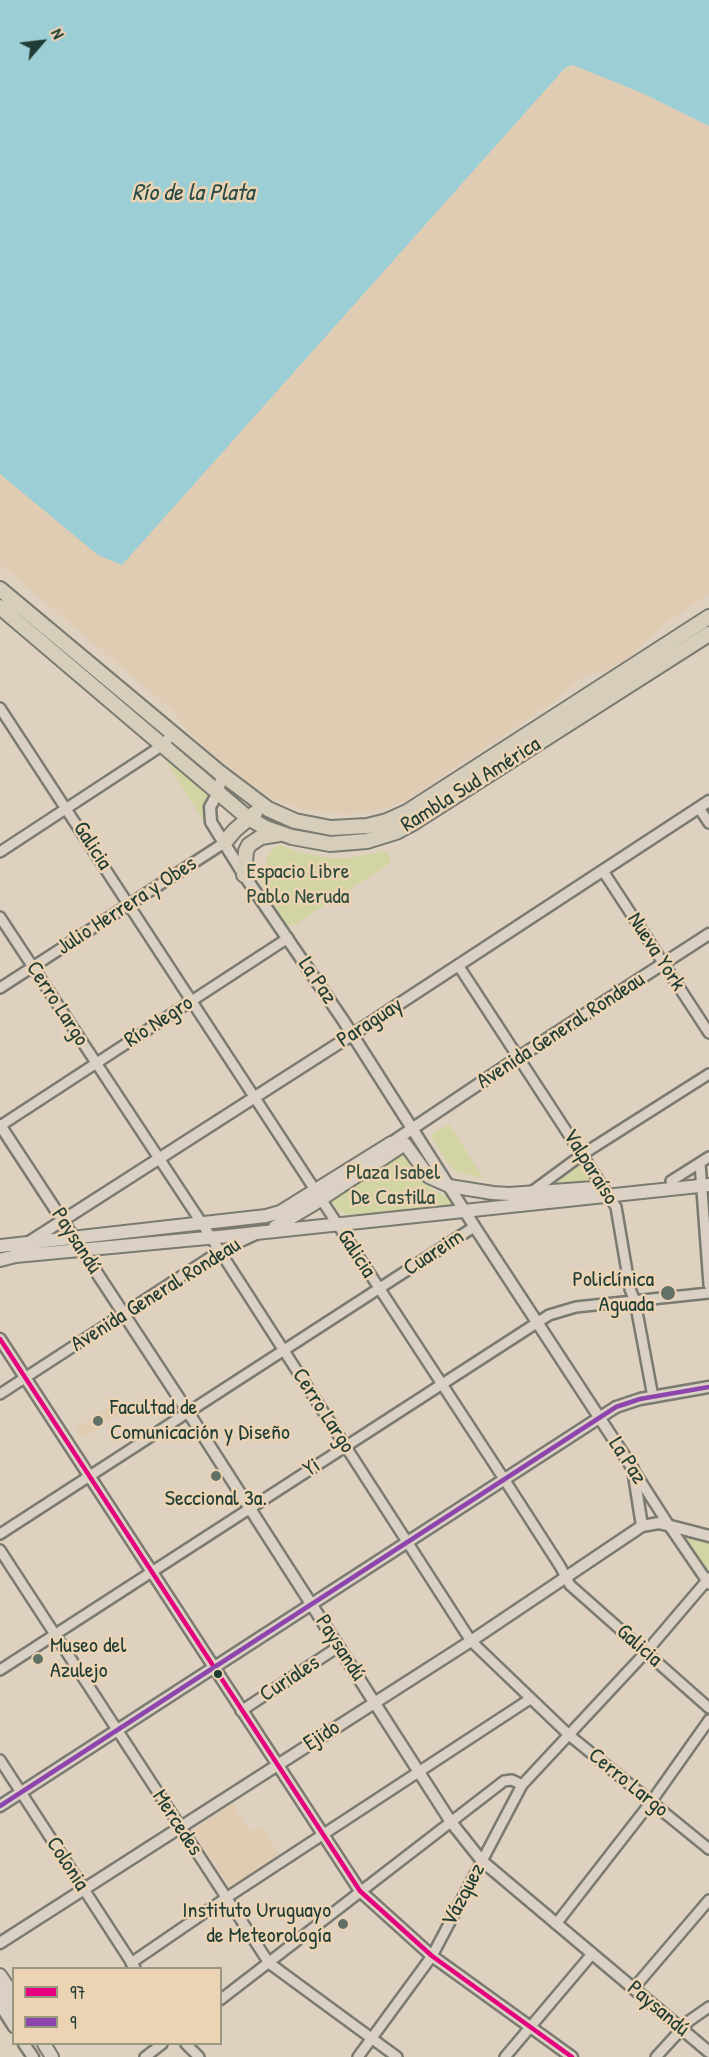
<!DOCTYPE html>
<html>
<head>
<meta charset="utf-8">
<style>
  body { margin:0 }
  #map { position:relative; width:709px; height:2057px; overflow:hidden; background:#ded1c0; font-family:"Patrick Hand",sans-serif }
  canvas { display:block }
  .legend { position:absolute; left:12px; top:1967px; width:210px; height:78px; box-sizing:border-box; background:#ebd3b3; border:2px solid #999780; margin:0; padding:8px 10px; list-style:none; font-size:18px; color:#1f3d34 }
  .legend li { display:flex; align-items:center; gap:12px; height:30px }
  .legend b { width:30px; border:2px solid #999780 }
  .north { position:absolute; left:12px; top:12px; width:60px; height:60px; -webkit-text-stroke:4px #ebd3b3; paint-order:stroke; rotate:62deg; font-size:16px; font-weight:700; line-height:24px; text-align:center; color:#1f3d34 }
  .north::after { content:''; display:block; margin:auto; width:21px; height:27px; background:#1f3d34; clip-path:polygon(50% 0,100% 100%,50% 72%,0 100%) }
</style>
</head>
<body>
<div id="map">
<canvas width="709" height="2057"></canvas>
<ul class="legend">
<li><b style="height:8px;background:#e5007d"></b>97</li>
<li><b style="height:8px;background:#8e44ad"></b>9</li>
</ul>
<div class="north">N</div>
</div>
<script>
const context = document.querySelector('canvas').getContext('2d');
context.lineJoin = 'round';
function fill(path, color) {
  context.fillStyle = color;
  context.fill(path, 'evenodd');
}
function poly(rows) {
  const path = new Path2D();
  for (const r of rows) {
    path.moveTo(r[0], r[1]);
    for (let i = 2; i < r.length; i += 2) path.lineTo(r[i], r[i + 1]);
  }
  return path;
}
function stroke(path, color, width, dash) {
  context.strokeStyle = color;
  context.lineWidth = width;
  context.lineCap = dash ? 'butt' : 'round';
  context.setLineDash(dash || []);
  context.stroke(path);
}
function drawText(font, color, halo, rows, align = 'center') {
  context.font = font + ' "Patrick Hand",sans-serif';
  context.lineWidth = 5;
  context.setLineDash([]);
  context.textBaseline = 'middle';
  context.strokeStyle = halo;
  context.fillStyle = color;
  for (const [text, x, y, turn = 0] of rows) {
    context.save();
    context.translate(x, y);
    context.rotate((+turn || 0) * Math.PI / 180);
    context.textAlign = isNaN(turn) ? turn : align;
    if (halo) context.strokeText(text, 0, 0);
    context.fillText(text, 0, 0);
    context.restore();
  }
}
const built = poly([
  [573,65,644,94,709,126,709,594,663,625,625,661,608,670,585,675,557,699,406,801,386,808,346,815,307,810,287,805,262,793,222,762,186,729,172,710,0,564,0,474,98,555,122,564,565,68],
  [115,1402,122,1413,82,1439,75,1429],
  [232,1804,251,1832,261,1826,280,1855,230,1888,192,1830]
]);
const green = poly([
  [168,760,209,794,209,797,204,808,204,822,166,761],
  [280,845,299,852,331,858,350,858,384,851,389,854,391,861,386,866,298,923,289,926,285,924,261,884,267,858,271,851],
  [449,1124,484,1179,454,1171,447,1162,432,1138,432,1134],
  [402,1151,426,1183,435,1191,448,1197,452,1201,452,1205,348,1215,336,1208,331,1198],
  [581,1163,593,1181,556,1184,555,1182],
  [689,1536,709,1541,709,1573,705,1571,685,1542,686,1537]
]);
const water = poly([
  [0,0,709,0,709,126,644,94,573,65,565,68,122,565,98,555,0,474]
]);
const minor = poly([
  [0,708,504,1479,560,1566,570,1585,709,1708],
  [699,808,709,823],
  [0,852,163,745,173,733],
  [603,871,709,1033],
  [0,917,203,1225,471,1641,569,1735,709,1849],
  [458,965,616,1207,630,1289,635,1301,653,1397],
  [0,988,224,843],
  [0,1126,288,938],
  [700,1163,709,1285],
  [671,1181,709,1157],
  [530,1193,583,1154,709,1074],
  [0,1394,220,1251,255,1235],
  [634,1471,670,1527,709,1584],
  [0,1534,474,1227],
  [0,1550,269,1963,397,2057],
  [0,1670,549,1315,576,1307,709,1293],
  [241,1711,338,1647],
  [0,1760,135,1968],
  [556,1924,651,1802,709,1720],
  [131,1963,226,1898,530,1699],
  [633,1989,709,1900],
  [220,2000,504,1781,512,1780,522,1785],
  [186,2044,199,2057],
  [145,2057,162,2044],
  [358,2057,432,1956,522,1785,646,1652,709,1578],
  [505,2057,592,1954],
  [656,2057,689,2021,709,2007]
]);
const tertiary = poly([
  [219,772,221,779,218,793,210,807,211,822,244,875,343,1020,478,1232,633,1469,642,1526],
  [0,1125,188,1412,451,1822,482,1861,709,2052],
  [391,1143,519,1057,709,934],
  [29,1242,344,1040,709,801],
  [0,1339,360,1891,432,1956,572,2057],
  [0,1806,616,1407,640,1399,709,1387],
  [0,1943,471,1641,642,1526,659,1523,709,1536],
  [0,2005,14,2027],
  [24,2044,33,2057]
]);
const secondary = poly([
  [405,1144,429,1177,449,1186,493,1193,509,1194,594,1188],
  [275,1227,314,1204,405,1144],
  [0,1246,266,1216,280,1212,391,1143,400,1142,405,1144],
  [0,1260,16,1256,228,1236,709,1185],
  [0,1975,13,1995],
  [0,1989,14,2010],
  [44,2044,52,2057]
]);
const primary = poly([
  [0,589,219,772,268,809,295,821,331,828,367,826,387,821,407,812,709,617],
  [0,607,248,818,266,828,292,837,330,844,367,841,396,832,413,823,709,634],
  [224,843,235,830,255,813],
  [244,875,246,851,249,845,261,837,279,834]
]);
const bus1 = poly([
  [0,1339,360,1891,432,1956,572,2057]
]);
const bus2 = poly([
  [0,1806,616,1407,640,1399,709,1387]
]);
const markers = [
  [668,1293,8,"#627165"],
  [98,1421,6,"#627165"],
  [216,1476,6,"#627165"],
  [38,1659,6,"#627165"],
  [218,1674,5,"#1f3d34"],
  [343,1924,6,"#627165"]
];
const streetNames = [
  ["Rambla Sud América",471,785,-32],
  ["Galicia",92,846,57],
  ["Julio Herrera y Obes",127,906,-33],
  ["Nueva York",656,952,57],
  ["La Paz",317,981,56],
  ["Cerro Largo",57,1004,57],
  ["Río Negro",159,1022,-33],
  ["Paraguay",370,1023,-33],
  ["Avenida General Rondeau",561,1031,-33],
  ["Valparaíso",590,1167,58],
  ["Paysandú",76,1241,57],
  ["Cuareim",434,1253,-33],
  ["Galicia",356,1254,57],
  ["Avenida General Rondeau",156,1295,-32],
  ["Cerro Largo",323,1411,57],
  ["La Paz",627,1461,57],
  ["Yi",312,1468,-33],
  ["Galicia",639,1646,41],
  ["Paysandú",340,1648,57],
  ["Curiales",290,1679,-33],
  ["Ejido",322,1736,-33],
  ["Cerro Largo",628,1783,39],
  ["Mercedes",177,1823,57],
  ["Colonia",67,1864,57],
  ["Vázquez",464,1895,-62],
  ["Paysandú",658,2009,40]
];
const parkNames = [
  ["Espacio Libre",298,872],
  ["Pablo Neruda",298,897],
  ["Plaza Isabel",393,1173],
  ["De Castilla",393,1198]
];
const poiNames = [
  ["Policlínica",654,1280],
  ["Aguada",654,1305],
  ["Facultad de",110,1408,"left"],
  ["Comunicación y Diseño",110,1433,"left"],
  ["Seccional 3a.",216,1499,"center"],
  ["Museo del",50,1646,"left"],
  ["Azulejo",50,1671,"left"],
  ["Instituto Uruguayo",331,1911],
  ["de Meteorología",331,1936]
];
const waterNames = [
  ["Río de la Plata",193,194]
];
fill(built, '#e0ccb3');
fill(green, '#d2d4a3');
fill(water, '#9cced5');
stroke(minor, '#7a7a71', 14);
stroke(tertiary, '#7a7a71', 15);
stroke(secondary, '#7a7a71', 16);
stroke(primary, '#7a7a71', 18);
stroke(minor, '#dad0c4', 9);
stroke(tertiary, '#dad0c4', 10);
stroke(secondary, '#dad0c4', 12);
stroke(primary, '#d6ceba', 14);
stroke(bus1, '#e5007d', 4.5);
stroke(bus2, '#8e44ad', 4.5);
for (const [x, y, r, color] of markers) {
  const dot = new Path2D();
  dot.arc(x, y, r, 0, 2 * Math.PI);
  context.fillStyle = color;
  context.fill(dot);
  stroke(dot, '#ebd3b3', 2);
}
drawText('22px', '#1f3d34', '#ebd3b3', streetNames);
drawText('22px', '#304c3d', '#ebd3b3', parkNames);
drawText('22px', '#1f3d34', '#ebd3b3', poiNames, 'right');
drawText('italic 24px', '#294b45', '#ebd3b3', waterNames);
</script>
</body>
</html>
